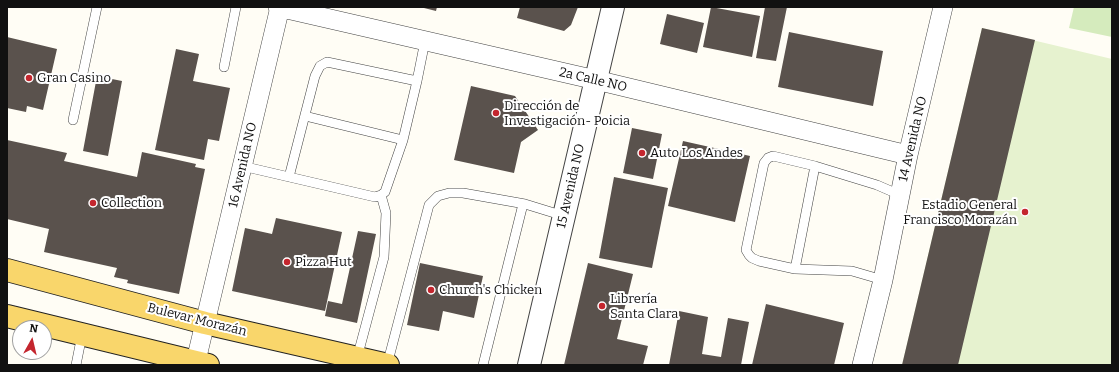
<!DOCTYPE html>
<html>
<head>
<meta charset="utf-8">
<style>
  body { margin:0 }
  #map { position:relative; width:1119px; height:372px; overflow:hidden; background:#fffdf5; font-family:Bitter,serif }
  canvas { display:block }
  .frame { position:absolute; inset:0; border:8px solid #111; pointer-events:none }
  .north { position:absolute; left:12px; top:320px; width:40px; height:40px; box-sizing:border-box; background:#fff; border:1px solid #a0a0a0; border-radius:50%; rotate:8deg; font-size:11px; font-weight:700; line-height:16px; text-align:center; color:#111 }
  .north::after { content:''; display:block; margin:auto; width:14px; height:18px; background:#c4262e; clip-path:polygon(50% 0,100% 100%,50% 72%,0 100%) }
</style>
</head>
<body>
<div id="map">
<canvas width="1119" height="372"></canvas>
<div class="frame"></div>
<div class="north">N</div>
</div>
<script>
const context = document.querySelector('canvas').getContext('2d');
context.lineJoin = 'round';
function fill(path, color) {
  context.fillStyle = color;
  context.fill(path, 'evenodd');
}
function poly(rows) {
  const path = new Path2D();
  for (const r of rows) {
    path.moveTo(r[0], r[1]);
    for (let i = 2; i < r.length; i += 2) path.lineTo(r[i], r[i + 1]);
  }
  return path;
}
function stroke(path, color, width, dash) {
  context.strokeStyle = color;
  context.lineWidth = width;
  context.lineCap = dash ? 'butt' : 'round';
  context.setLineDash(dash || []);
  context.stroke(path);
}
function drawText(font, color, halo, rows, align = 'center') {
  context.font = font + ' Bitter,serif';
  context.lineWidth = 4;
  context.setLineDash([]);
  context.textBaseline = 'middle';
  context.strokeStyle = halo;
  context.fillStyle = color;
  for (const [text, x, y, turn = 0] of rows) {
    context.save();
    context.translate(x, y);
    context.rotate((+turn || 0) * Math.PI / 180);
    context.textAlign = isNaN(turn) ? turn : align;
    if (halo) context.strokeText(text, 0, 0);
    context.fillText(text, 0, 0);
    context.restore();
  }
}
const green = poly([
  [1074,7,1112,7,1112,37,1069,28]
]);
const pitch = poly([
  [982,28,1112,59,1112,365,902,365]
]);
const building = poly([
  [420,7,437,7,436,11],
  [520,7,578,7,571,25,564,31,517,18],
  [711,7,760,16,752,57,703,47],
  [765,7,787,7,776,61,756,58],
  [667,14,704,23,697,53,660,44],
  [982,28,1035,40,958,365,902,365],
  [789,32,883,51,873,106,778,87],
  [7,37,57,49,43,110,27,106,26,112,7,108],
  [176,49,199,54,193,81,230,88,219,141,208,139,204,160,155,150],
  [97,76,122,81,108,156,83,151],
  [471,86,515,96,538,130,521,142,514,173,454,160],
  [632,128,662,134,653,179,623,173],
  [7,140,67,153,64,161,137,177,142,152,196,164,195,167,205,169,179,294,127,283,128,280,114,277,117,268,44,252,49,229,7,219],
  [683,141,750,156,735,222,668,206],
  [614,177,668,188,652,268,599,258],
  [276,218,342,232,325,311,232,291,245,228,272,234],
  [358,231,376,234,357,323,325,316,328,301,342,304],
  [420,263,483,276,474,318,443,311,439,331,407,325],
  [588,263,633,274,617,339,648,346,643,365,564,365],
  [766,304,844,323,834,365,752,365],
  [679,311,708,317,702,354,721,357,728,318,749,322,741,365,669,365]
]);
const service = poly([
  [224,67,236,7],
  [305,116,403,140],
  [73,120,97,7],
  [242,166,375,197,381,195,385,192,403,140,417,81,425,41],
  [815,166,877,185,900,195],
  [289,177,315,76,320,66,327,62,417,81],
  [795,269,815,166,773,156,768,158,764,163,746,250,749,255,752,258,759,261,795,269,852,271,883,280],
  [357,358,384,257,386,213,381,195],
  [76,365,82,335],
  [387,365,429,205,438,196,449,193,463,193,525,204,564,216],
  [483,365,523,204]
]);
const minor = poly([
  [278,7,596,80,908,155],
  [195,365,280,7],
  [862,365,883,280,908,155,943,7]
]);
const tertiary = poly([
  [529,365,613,7]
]);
const primary = poly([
  [7,270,205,323,388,365],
  [7,316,208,365]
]);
const markers = [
  [29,78,4,"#c4262e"],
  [496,113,4,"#c4262e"],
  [642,153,4,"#c4262e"],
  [93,203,4,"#c4262e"],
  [1025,212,4,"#c4262e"],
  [287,262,4,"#c4262e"],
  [431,290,4,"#c4262e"],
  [602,306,4,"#c4262e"]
];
const poiNames = [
  ["Gran Casino",37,78],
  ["Dirección de",504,106],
  ["Investigación- Poicia",504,121],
  ["Auto Los Andes",650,153],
  ["Collection",101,203],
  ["Estadio General",1017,205,"right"],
  ["Francisco Morazán",1017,220,"right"],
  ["Pizza Hut",295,262],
  ["Church's Chicken",439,290],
  ["Librería",610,299],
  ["Santa Clara",610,314]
];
const streetNames = [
  ["2a Calle NO",593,80,13],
  ["14 Avenida NO",913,139,-77],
  ["16 Avenida NO",243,165,-77],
  ["15 Avenida NO",571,186,-77],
  ["Bulevar Morazán",197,320,14]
];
fill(green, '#d5ebbd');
fill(pitch, '#e6f2cf');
fill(building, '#5a524d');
stroke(service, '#444', 10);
stroke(minor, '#444', 20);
stroke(tertiary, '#444', 24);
stroke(primary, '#222', 24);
stroke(service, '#fff', 9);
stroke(minor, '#fff', 19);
stroke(tertiary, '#fff', 22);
stroke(primary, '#f9d66b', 22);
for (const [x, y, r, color] of markers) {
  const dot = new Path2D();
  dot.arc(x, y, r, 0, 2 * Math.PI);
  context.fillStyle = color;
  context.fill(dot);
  stroke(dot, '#fff', 1.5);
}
drawText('13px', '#111', '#fff', poiNames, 'left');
drawText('13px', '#111', '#fff', streetNames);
</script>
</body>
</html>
